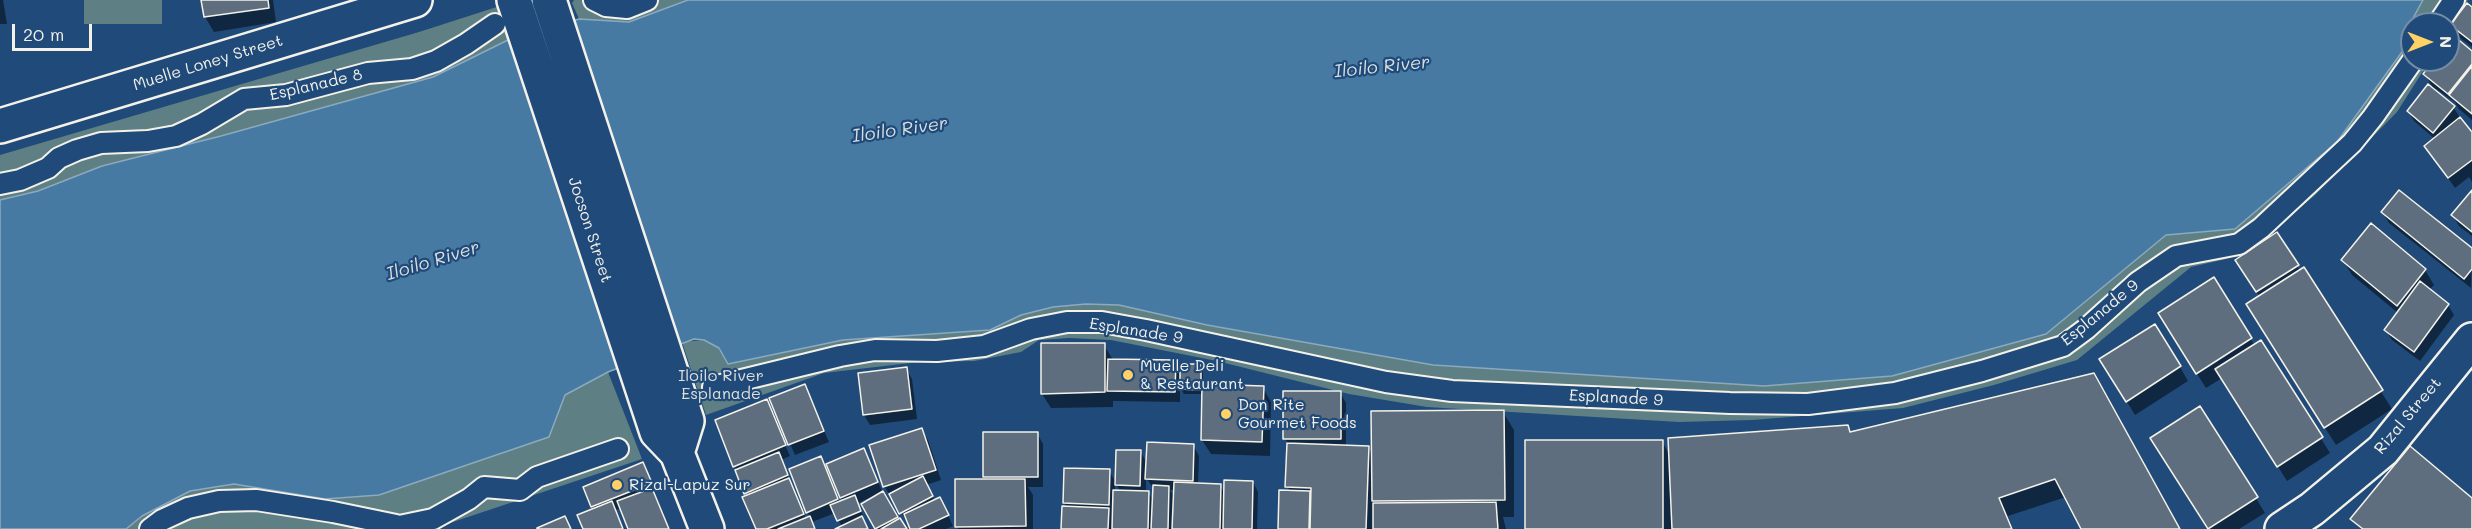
<!DOCTYPE html>
<html>
<head>
<meta charset="utf-8">
<style>
  body { margin:0 }
  #map { position:relative; width:2472px; height:529px; overflow:hidden; background:#1f4a7a; font-family:Mali,sans-serif }
  canvas { display:block }
  .north { position:absolute; left:2400px; top:12px; width:60px; height:60px; box-sizing:border-box; background:#1f4a7a; border:2px solid #748da6; border-radius:50%; rotate:90deg; font-size:16px; font-weight:700; line-height:24px; text-align:center; color:#f4f1e8 }
  .north::after { content:''; display:block; margin:auto; width:21px; height:27px; background:#ffd166; clip-path:polygon(50% 0,100% 100%,50% 72%,0 100%) }
  .scale { position:absolute; left:12px; top:24px; width:80px; height:27px; box-sizing:border-box; border:3px solid #f4f1e8; border-top:0; padding-left:8px; font-size:18px; line-height:21px; white-space:nowrap; color:#f4f1e8; -webkit-text-stroke:4px #1f4a7a; paint-order:stroke }
</style>
</head>
<body>
<div id="map">
<canvas width="2472" height="529"></canvas>
<div class="north">N</div>
<div class="scale">20 m</div>
</div>
<script>
const context = document.querySelector('canvas').getContext('2d');
context.lineJoin = 'round';
function fill(path, color) {
  context.fillStyle = color;
  context.fill(path, 'evenodd');
}
function poly(rows) {
  const path = new Path2D();
  for (const r of rows) {
    path.moveTo(r[0], r[1]);
    for (let i = 2; i < r.length; i += 2) path.lineTo(r[i], r[i + 1]);
  }
  return path;
}
function stroke(path, color, width, dash) {
  context.strokeStyle = color;
  context.lineWidth = width;
  context.lineCap = dash ? 'butt' : 'round';
  context.setLineDash(dash || []);
  context.stroke(path);
}
function drawText(font, color, halo, rows, align = 'center') {
  context.font = font + ' Mali,sans-serif';
  context.lineWidth = 4.5;
  context.setLineDash([]);
  context.textBaseline = 'middle';
  context.strokeStyle = halo;
  context.fillStyle = color;
  for (const [text, x, y, turn = 0] of rows) {
    context.save();
    context.translate(x, y);
    context.rotate((+turn || 0) * Math.PI / 180);
    context.textAlign = isNaN(turn) ? turn : align;
    if (halo) context.strokeText(text, 0, 0);
    context.fillText(text, 0, 0);
    context.restore();
  }
}
const green = poly([
  [84,0,162,0,162,24,84,24],
  [574,0,688,0,629,22,579,19,572,3],
  [2423,0,2468,0,2448,31,2448,24,2412,24,2412,60,2430,60,2397,112,2315,195,2248,251,2226,259,2191,267,2077,360,1994,385,1903,408,1752,420,1679,422,1427,407,1349,394,1217,361,1111,340,1069,338,1039,340,1021,352,974,361,919,362,824,373,706,415,682,342,704,340,713,343,723,353,741,338,990,330,1021,315,1053,307,1086,304,1119,305,1207,325,1433,365,1764,386,1892,376,2046,334,2166,235,2235,229,2364,102,2375,88],
  [503,5,508,40,433,77,221,136,102,166,38,191,0,200,0,155,419,32],
  [608,372,642,459,432,529,126,529,142,516,190,491,234,484,325,499,377,494]
]);
const water = poly([
  [688,0,2423,0,2412,20,2412,38,2337,142,2235,229,2166,235,2046,334,1892,376,1764,386,1433,365,1207,325,1119,305,1086,304,1053,307,1021,315,990,330,843,340,728,364,719,348,704,340,694,339,608,372,565,395,549,437,379,495,325,499,234,484,190,491,142,516,126,529,0,529,0,200,38,191,102,166,221,136,433,77,508,40,579,19,629,22,688,0]
]);
const shadow = poly([
  [0,0,3,0,7,24,0,24],
  [203,0,273,0,276,22,214,32,205,17],
  [2472,8,2472,47,2458,36,2452,25],
  [2448,45,2472,53,2472,120,2459,109,2455,102,2436,89,2434,91,2453,107,2472,135,2472,182,2469,177,2455,188,2426,146,2435,139,2414,121,2408,111,2434,90,2425,74,2436,60,2448,60],
  [2472,192,2472,236,2459,226,2453,216],
  [2383,213,2472,250,2471,288,2389,223],
  [2343,260,2425,270,2434,285,2429,290,2448,305,2454,315,2420,361,2392,340,2386,330,2398,313,2352,275],
  [2297,265,2300,271,2304,269,2392,409,2336,445,2258,323,2260,297,2243,270],
  [2213,279,2255,346,2261,342,2330,453,2287,481,2222,378,2206,388,2168,328],
  [1104,345,1113,360,1175,361,1182,373,1200,366,1203,371,1203,386,1263,388,1271,402,1270,456,1211,454,1202,440,1204,394,1184,394,1180,387,1180,402,1113,401,1113,407,1051,408,1042,394],
  [2180,367,2188,381,2135,415,2110,374],
  [906,368,912,379,917,419,870,425,864,415],
  [2093,375,2179,529,2082,529,2066,497,2008,516,2013,529,1527,529,1662,441,1670,456,1851,434],
  [804,385,829,442,795,455,771,399],
  [1340,392,1346,403,1346,446,1368,447,1373,456,1503,412,1514,430,1514,517,1503,517,1506,529,1279,529,1290,491,1287,486,1288,444,1285,438],
  [766,401,790,456,781,460,806,519,810,517,807,512,820,458,840,503,843,501,841,497,864,450,883,493,905,529,876,529,863,504,870,500,869,498,858,503,863,516,861,517,868,529,838,529,842,527,835,513,812,522,816,529,757,529,748,496,735,466],
  [2200,408,2265,513,2239,529,2207,529,2160,453],
  [922,430,928,440,941,480,926,485,935,501,945,509,953,526,946,529,912,529,884,486],
  [1037,433,1043,444,1043,487,1028,487,1033,495,1033,529,958,529,957,526,987,481,985,477],
  [1193,445,1199,456,1198,485,1220,486,1225,494,1253,482,1258,492,1257,529,1063,529,1067,508,1064,503,1065,470,1109,471,1117,484,1140,451,1147,463],
  [1146,478,1154,489,1154,502,1148,492,1146,492],
  [1115,482,1120,491,1115,491],
  [1170,490,1175,490,1175,498],
  [643,464,669,529,629,529,621,508,615,510,623,529,584,529,594,510,585,487]
]);
const building = poly([
  [201,0,268,0,269,8,204,17,201,0],
  [2467,3,2472,7,2472,42,2450,25,2467,3],
  [2454,36,2472,51,2472,64,2448,94,2423,74,2434,60,2448,60,2448,43,2454,36],
  [2472,66,2472,114,2449,95,2472,66],
  [2428,84,2455,106,2433,133,2407,111,2428,84],
  [2460,117,2472,132,2472,160,2448,178,2424,146,2460,117],
  [2399,190,2472,248,2472,269,2464,279,2381,212,2399,190],
  [2472,190,2472,232,2451,215,2472,190],
  [2371,223,2426,269,2397,306,2341,260,2371,223],
  [2277,232,2299,265,2256,292,2235,260,2277,232],
  [2304,267,2383,390,2324,428,2246,304,2304,267],
  [2214,277,2252,338,2196,374,2158,313,2214,277],
  [2420,281,2449,304,2414,352,2384,330,2420,281],
  [2155,324,2181,366,2126,402,2099,359,2155,324],
  [2261,340,2323,437,2277,467,2215,369,2261,340],
  [1041,343,1105,343,1105,392,1041,394,1041,343],
  [1108,359,1176,360,1175,392,1107,391,1108,359],
  [1180,364,1201,364,1201,390,1180,389,1180,364],
  [907,367,912,409,863,415,858,373,907,367],
  [2094,373,2180,529,2081,529,2055,479,1999,498,2012,529,1672,529,1668,438,1848,425,1850,432,2094,373],
  [805,384,824,431,788,445,769,398,805,384],
  [1202,384,1264,386,1262,442,1201,440,1202,384],
  [1283,391,1341,391,1341,439,1283,439,1283,391],
  [767,399,786,445,733,467,715,420,767,399],
  [2200,406,2258,497,2208,529,2150,438,2200,406],
  [1504,410,1505,500,1372,501,1371,411,1504,410],
  [922,428,936,470,883,487,869,445,922,428],
  [983,432,1038,432,1038,477,983,477,983,432],
  [1525,440,1663,440,1663,529,1525,529,1525,440],
  [1147,442,1194,444,1193,481,1145,479,1147,442],
  [1287,443,1369,446,1366,529,1310,529,1311,488,1285,487,1287,443],
  [2410,446,2472,498,2472,529,2363,529,2350,519,2410,446],
  [864,448,878,482,840,498,826,464,864,448],
  [1116,450,1141,450,1140,486,1115,485,1116,450],
  [779,452,788,475,744,494,735,470,779,452],
  [821,456,838,499,806,513,789,469,821,456],
  [643,462,652,483,591,507,583,487,643,462],
  [1064,468,1110,469,1109,505,1063,503,1064,468],
  [923,476,933,496,899,514,889,494,923,476],
  [789,478,804,514,767,529,756,529,742,497,789,478],
  [955,479,1025,479,1026,526,955,527,955,479],
  [1224,480,1253,481,1252,529,1223,529,1224,480],
  [1174,482,1221,484,1220,529,1172,529,1174,482],
  [1153,485,1169,486,1168,529,1151,529,1153,485],
  [652,488,669,529,628,529,617,501,652,488],
  [1113,490,1149,491,1148,529,1112,529,1113,490],
  [1279,490,1310,491,1309,529,1278,529,1279,490],
  [883,491,898,517,875,529,861,504,883,491],
  [855,495,861,511,837,521,830,505,855,495],
  [940,497,949,515,919,529,910,529,904,514,940,497],
  [612,501,623,529,583,529,577,515,612,501],
  [1496,502,1498,529,1373,529,1373,503,1496,502],
  [1062,506,1109,508,1108,529,1061,529,1062,506],
  [565,516,571,529,537,529,537,528,565,516],
  [810,516,815,529,778,529,810,516],
  [862,516,868,529,835,529,862,516],
  [900,518,907,529,881,529,900,518]
]);
const pedestrian = poly([
  [594,0,606,6,627,8,647,0],
  [2438,24,2454,0],
  [0,184,20,180,48,168,59,158,77,150,101,143,148,141,176,136,202,124,244,99,286,95,368,73,412,69,436,61,466,44,495,24],
  [713,387,840,356,875,350,937,351,984,346,1031,329,1067,322,1102,322,1146,330,1386,382,1452,391,1730,403,1808,404,1895,393,1982,371,2063,346,2086,329,2138,282,2176,256,2239,244,2261,228,2352,143,2373,117,2413,60],
  [150,529,162,520,188,508,219,501,256,500,333,512,396,525],
  [385,529,433,519,469,499,484,487,520,490,537,477,618,449]
]);
const secondary = poly([
  [514,0,657,432,677,453,707,529],
  [549,0,687,421,677,453],
  [0,126,415,0],
  [2282,529,2312,509,2383,450,2472,340]
]);
const markers = [
  [1128,375,6,"#ffd166"],
  [1226,414,6,"#ffd166"],
  [617,485,6,"#ffd166"]
];
const streetNames = [
  ["Muelle Loney Street",208,63,-17],
  ["Esplanade 8",316,85,-13],
  ["Jocson Street",590,230,72],
  ["Esplanade 9",2100,313,-39],
  ["Esplanade 9",1136,331,9],
  ["Esplanade 9",1616,398,3],
  ["Rizal Street",2408,416,-50]
];
const poiNames = [
  ["Muelle Deli",1140,366],
  ["& Restaurant",1140,384],
  ["Don Rite",1238,405],
  ["Gourmet Foods",1238,423],
  ["Rizal-Lapuz Sur",629,485]
];
const parkNames = [
  ["Iloilo River",721,376],
  ["Esplanade",721,394]
];
const waterNames = [
  ["Iloilo River",1382,67,-6],
  ["Iloilo River",900,130,-8],
  ["Iloilo River",433,261,-17]
];
fill(green, '#5e8084');
fill(water, '#467aa3');
stroke(water, '#8caabf', 1.5);
fill(shadow, '#0007');
fill(building, '#5e6e7e');
stroke(building, '#f4f1e8', 1.5);
stroke(pedestrian, '#f4f1e8', 24);
stroke(secondary, '#f4f1e8', 38);
stroke(pedestrian, '#1f4a7a', 20);
stroke(secondary, '#1f4a7a', 33);
for (const [x, y, r, color] of markers) {
  const dot = new Path2D();
  dot.arc(x, y, r, 0, 2 * Math.PI);
  context.fillStyle = color;
  context.fill(dot);
  stroke(dot, '#1f4a7a', 2);
}
drawText('16px', '#f4f1e8', '#1f4a7a', streetNames);
drawText('16px', '#f4f1e8', '#1f4a7a', poiNames, 'left');
drawText('16px', '#dee0d9', '#1f4a7a', parkNames);
drawText('italic 18px', '#dadfde', '#1f4a7a', waterNames);
</script>
</body>
</html>
